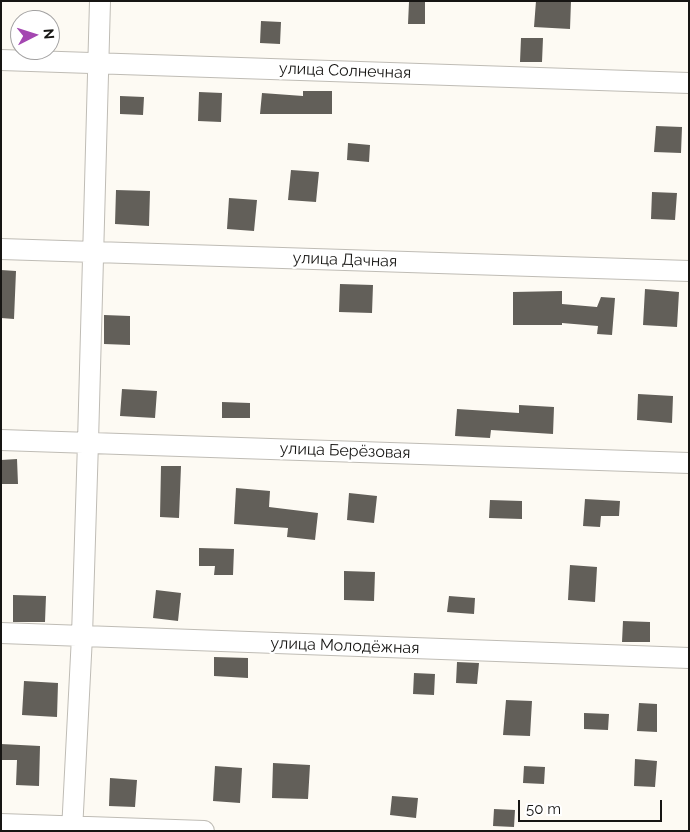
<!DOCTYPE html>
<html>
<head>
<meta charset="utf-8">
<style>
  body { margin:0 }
  #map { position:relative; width:690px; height:832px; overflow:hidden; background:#fdfaf3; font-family:Raleway,sans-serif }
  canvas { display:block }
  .frame { position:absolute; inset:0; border:2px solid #161513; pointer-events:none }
  .north { position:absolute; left:10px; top:10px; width:50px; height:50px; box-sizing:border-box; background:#fff; border:1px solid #a2a1a1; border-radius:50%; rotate:85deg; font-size:14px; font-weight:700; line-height:20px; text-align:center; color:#161513 }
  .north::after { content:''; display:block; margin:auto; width:18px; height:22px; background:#a447b1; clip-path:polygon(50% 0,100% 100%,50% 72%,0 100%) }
  .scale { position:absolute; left:518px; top:800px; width:144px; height:22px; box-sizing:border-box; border:2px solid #161513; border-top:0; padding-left:6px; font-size:15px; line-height:18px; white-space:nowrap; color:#161513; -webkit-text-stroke:4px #fff; paint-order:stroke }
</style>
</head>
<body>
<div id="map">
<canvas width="690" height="832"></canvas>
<div class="frame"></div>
<div class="north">N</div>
<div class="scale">50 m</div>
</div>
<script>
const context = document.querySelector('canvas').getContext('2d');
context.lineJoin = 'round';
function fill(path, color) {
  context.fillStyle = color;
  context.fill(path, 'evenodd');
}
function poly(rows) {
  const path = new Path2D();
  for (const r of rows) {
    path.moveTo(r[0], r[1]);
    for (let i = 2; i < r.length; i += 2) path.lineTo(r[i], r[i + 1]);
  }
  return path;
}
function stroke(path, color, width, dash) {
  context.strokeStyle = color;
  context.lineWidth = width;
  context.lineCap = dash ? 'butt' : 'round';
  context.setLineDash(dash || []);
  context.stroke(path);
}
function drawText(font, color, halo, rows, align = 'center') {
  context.font = font + ' Raleway,sans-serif';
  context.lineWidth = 5;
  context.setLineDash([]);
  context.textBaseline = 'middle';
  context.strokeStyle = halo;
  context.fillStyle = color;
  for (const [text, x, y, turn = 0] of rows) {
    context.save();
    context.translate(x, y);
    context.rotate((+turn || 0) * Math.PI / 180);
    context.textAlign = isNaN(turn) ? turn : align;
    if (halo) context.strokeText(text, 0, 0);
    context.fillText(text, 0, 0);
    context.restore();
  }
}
const building = poly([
  [536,1,571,1,570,29,534,27],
  [409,2,425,2,425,24,408,24],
  [261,21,281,22,280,44,260,43],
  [521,38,543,38,542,62,520,62],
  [303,91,332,91,332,114,260,114,262,93,303,96],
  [199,92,222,93,221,122,198,121],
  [120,96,144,97,143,115,120,114],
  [656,126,682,127,681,153,654,152],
  [348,143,370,145,369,162,347,160],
  [291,170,319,172,316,202,288,200],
  [116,190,150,191,149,226,115,224],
  [652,192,677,193,675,220,651,219],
  [229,198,257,200,254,231,227,229],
  [1,270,16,271,14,319,1,318],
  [340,284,373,285,372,313,339,312],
  [645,289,679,292,677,327,643,325],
  [562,291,562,304,597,307,601,297,615,298,612,335,597,334,598,326,562,323,562,325,513,325,513,292],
  [104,315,130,316,130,345,104,344],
  [122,389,157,391,155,418,120,416],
  [638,394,673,396,672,423,637,420],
  [222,402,250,403,250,418,222,418],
  [519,405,554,407,553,434,491,430,490,438,455,436,457,409,519,413],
  [17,459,18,484,1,484,1,460],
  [161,466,181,466,179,518,160,517],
  [236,488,270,491,269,507,318,513,315,540,287,537,288,528,234,524],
  [349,493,377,496,374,523,347,520],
  [585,499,620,501,619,516,601,516,600,527,583,526],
  [490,500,522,501,522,519,489,518],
  [199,548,234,549,233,575,214,575,215,566,199,566],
  [570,565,597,567,595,602,568,600],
  [344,571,375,572,374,601,344,600],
  [156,590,181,593,178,621,153,618],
  [13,595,46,596,45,622,13,622],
  [449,596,475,598,474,614,447,612],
  [623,621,650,622,650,642,622,642],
  [214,657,248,658,248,678,214,676],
  [457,662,479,663,477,684,456,683],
  [414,673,435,674,434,695,413,694],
  [24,681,58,683,57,717,22,715],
  [506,700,532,701,530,736,503,735],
  [639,703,657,704,657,732,637,731],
  [584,713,609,714,608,730,584,729],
  [1,744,40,746,39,786,16,785,17,760,1,760],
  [635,759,657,761,655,787,634,786],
  [273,763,310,765,308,799,272,798],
  [215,766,242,768,240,803,213,801],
  [524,766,545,767,544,784,523,783],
  [110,778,137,780,135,807,109,806],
  [392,796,418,798,416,818,390,815],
  [494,809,515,810,514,827,493,826]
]);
const minor = poly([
  [1,60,689,83],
  [1,249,689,271],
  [1,440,689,463],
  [1,633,689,658],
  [1,824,204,831],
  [72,831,82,636,88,442,100,1]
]);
const streetNames = [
  ["улица Солнечная",345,71,2],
  ["улица Дачная",345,260,2],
  ["улица Берёзовая",345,451,2],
  ["улица Молодёжная",345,646,2]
];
fill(building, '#625f59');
stroke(minor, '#bfbcb5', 22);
stroke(minor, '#fff', 20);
drawText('16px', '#161513', '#fff', streetNames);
</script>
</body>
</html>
